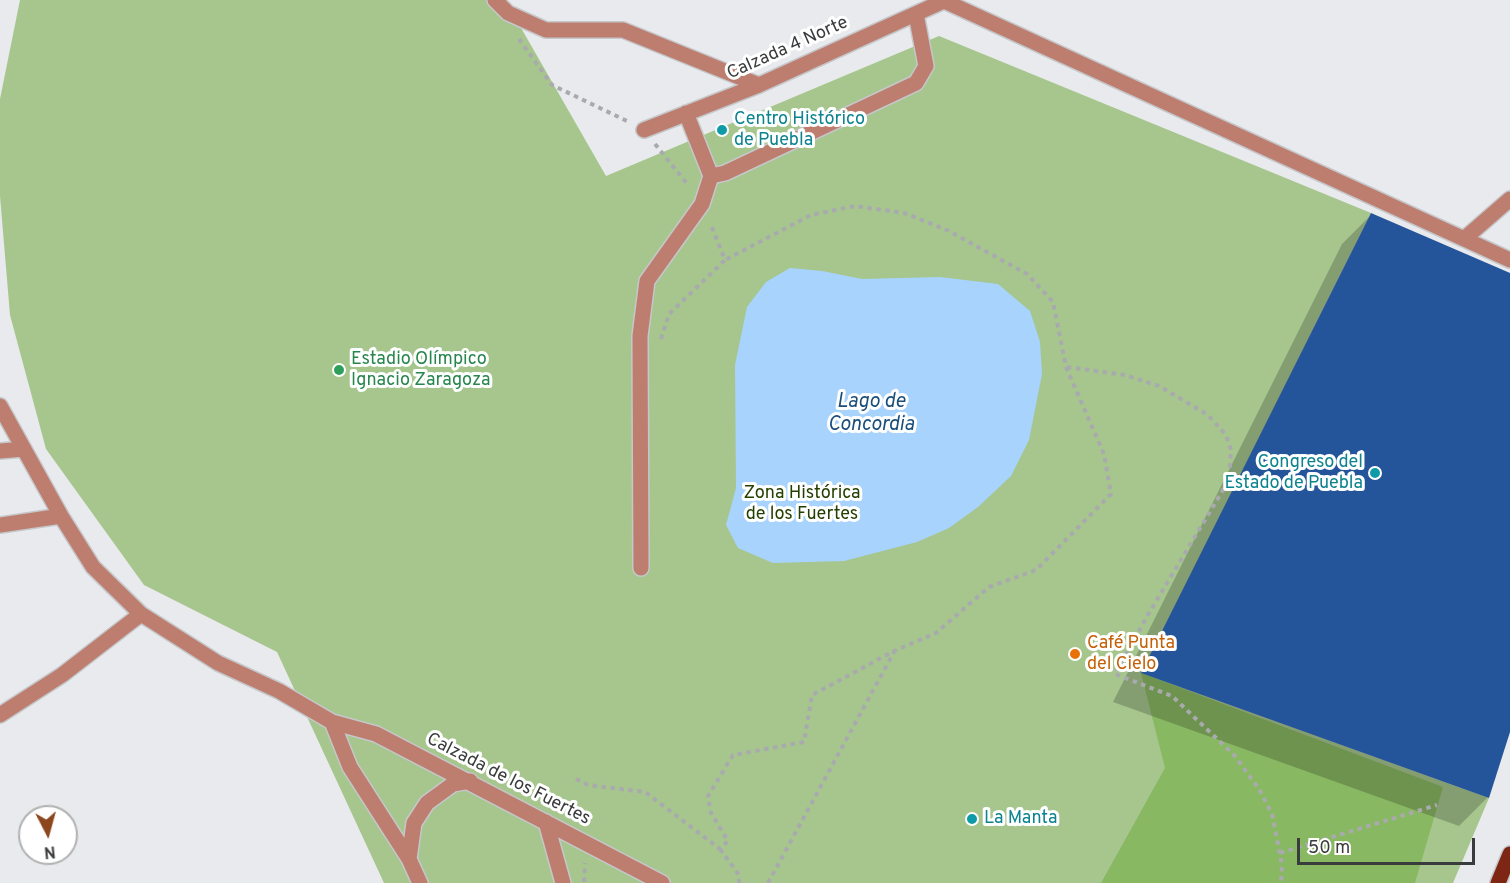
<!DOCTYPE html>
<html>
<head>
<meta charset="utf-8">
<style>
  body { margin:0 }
  #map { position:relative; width:1510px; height:883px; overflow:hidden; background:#e8eaed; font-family:Overpass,sans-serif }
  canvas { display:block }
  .north { position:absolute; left:18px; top:805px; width:60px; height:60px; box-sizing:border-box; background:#fff; border:2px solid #b0b1b1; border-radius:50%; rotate:174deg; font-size:16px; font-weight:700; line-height:24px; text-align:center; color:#3a3b3c }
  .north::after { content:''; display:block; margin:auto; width:21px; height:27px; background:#8c471d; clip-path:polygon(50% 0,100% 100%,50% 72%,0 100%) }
  .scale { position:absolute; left:1297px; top:838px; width:178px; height:27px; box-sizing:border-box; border:3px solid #3a3b3c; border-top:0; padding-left:8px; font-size:18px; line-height:21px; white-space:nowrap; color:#3a3b3c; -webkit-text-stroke:4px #fff; paint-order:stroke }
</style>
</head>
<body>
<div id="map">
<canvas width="1510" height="883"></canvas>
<div class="north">N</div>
<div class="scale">50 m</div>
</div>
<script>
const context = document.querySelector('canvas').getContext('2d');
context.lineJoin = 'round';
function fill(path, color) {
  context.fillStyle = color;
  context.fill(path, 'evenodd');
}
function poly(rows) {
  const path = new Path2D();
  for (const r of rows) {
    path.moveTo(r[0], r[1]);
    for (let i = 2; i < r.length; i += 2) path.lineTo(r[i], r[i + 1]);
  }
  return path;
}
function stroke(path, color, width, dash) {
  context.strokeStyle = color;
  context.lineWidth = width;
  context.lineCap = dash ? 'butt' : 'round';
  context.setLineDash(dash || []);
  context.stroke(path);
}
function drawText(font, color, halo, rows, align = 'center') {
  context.font = font + ' Overpass,sans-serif';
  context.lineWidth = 6;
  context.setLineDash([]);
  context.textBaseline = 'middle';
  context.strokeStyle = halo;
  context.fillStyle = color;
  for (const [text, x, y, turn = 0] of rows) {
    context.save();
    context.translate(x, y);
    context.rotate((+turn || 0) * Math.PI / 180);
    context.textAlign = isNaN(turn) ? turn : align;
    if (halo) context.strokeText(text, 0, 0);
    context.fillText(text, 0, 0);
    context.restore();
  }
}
const green = poly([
  [20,0,505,0,606,176,939,36,1371,213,1142,673,1489,798,1453,883,384,883,277,652,144,585,46,449,10,315,0,196,0,99]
]);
const forest = poly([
  [1141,673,1443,787,1415,883,1101,883,1165,768]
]);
const water = poly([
  [790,268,822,271,862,279,940,277,998,284,1030,311,1040,342,1042,374,1029,440,1011,476,978,507,949,528,917,542,844,561,773,563,738,548,726,525,736,488,735,365,747,307,766,282]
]);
const shadow = poly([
  [1371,215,1510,275,1510,727,1488,797,1459,826,1113,702,1342,244]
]);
const building = poly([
  [1371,213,1510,273,1510,732,1489,798,1141,673]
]);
const path = poly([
  [519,39,552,85,629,122],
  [655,144,688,185],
  [661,339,669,314,725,260,711,225],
  [1067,367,1125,375,1159,386,1208,415,1226,435,1231,450,1229,480,1149,613,1115,674,1172,696,1234,755,1259,789,1272,814,1282,865,1281,883],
  [576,779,588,785,645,792,720,849,728,841,711,813,708,796,733,755,804,742,812,695,894,651,936,633,989,587,1036,570,1111,494,1104,454,1066,367,1053,302,1027,274,947,230,904,213,855,206,811,215,725,260],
  [720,849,739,875,739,883],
  [1280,853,1437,805],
  [584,882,585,863],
  [768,883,894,652]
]);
const minor = poly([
  [495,0,508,13,546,30,623,30,759,85],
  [942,0,1510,260],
  [686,113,711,176],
  [644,130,759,85,946,0],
  [1464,239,1510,199],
  [0,406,61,516,93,567,141,614,218,663,279,691,332,722,376,734,662,883],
  [0,451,24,449],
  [0,525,61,516],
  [641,568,640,336,647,281,702,204,711,176,725,173,916,83,926,66,916,14],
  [0,715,62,675,141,614],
  [332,722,350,767,409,859,420,883],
  [546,822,563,883],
  [409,859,414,823,427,803,453,784,470,781]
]);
const major = poly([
  [1498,883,1510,854]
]);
const markers = [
  [722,130,6,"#0f9aa8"],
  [339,370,6,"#2e9e5b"],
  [1375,473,6,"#0f9aa8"],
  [1075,654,6,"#e8710a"],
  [972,819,6,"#0f9aa8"]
];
const streetNames = [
  ["Calzada 4 Norte",788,49,-24],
  ["Calzada de los Fuertes",508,780,27]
];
const cultureNames = [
  ["Centro Histórico",734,120],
  ["de Puebla",734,141],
  ["Congreso del",1363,463,"right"],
  ["Estado de Puebla",1363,484,"right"],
  ["La Manta",984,819]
];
const leisureNames = [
  ["Estadio Olímpico",351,360],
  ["Ignacio Zaragoza",351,381]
];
const parkNames = [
  ["Zona Histórica",802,494],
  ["de los Fuertes",802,515]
];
const foodNames = [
  ["Café Punta",1087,644],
  ["del Cielo",1087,665]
];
const waterNames = [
  ["Lago de",871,403],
  ["Concordia",871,426]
];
fill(green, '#a6c68e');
fill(forest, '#89b863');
fill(water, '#a8d3fd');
fill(shadow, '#0003');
fill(building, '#245499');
stroke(minor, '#c5c7ca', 18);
stroke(major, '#c5c7ca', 18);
stroke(path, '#a9aaad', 4, [4.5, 4.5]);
stroke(minor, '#be7e6f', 15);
stroke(major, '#7e2614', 15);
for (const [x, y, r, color] of markers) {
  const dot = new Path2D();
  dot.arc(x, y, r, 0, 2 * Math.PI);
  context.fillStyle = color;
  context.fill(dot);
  stroke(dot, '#fff', 2);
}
drawText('18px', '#3a3b3c', '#fff', streetNames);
drawText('18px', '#0d838f', '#fff', cultureNames, 'left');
drawText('18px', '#27864d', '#fff', leisureNames, 'left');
drawText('18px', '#244001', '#fff', parkNames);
drawText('18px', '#c56008', '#fff', foodNames, 'left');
drawText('italic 20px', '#1a4e7b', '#fff', waterNames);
</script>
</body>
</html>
